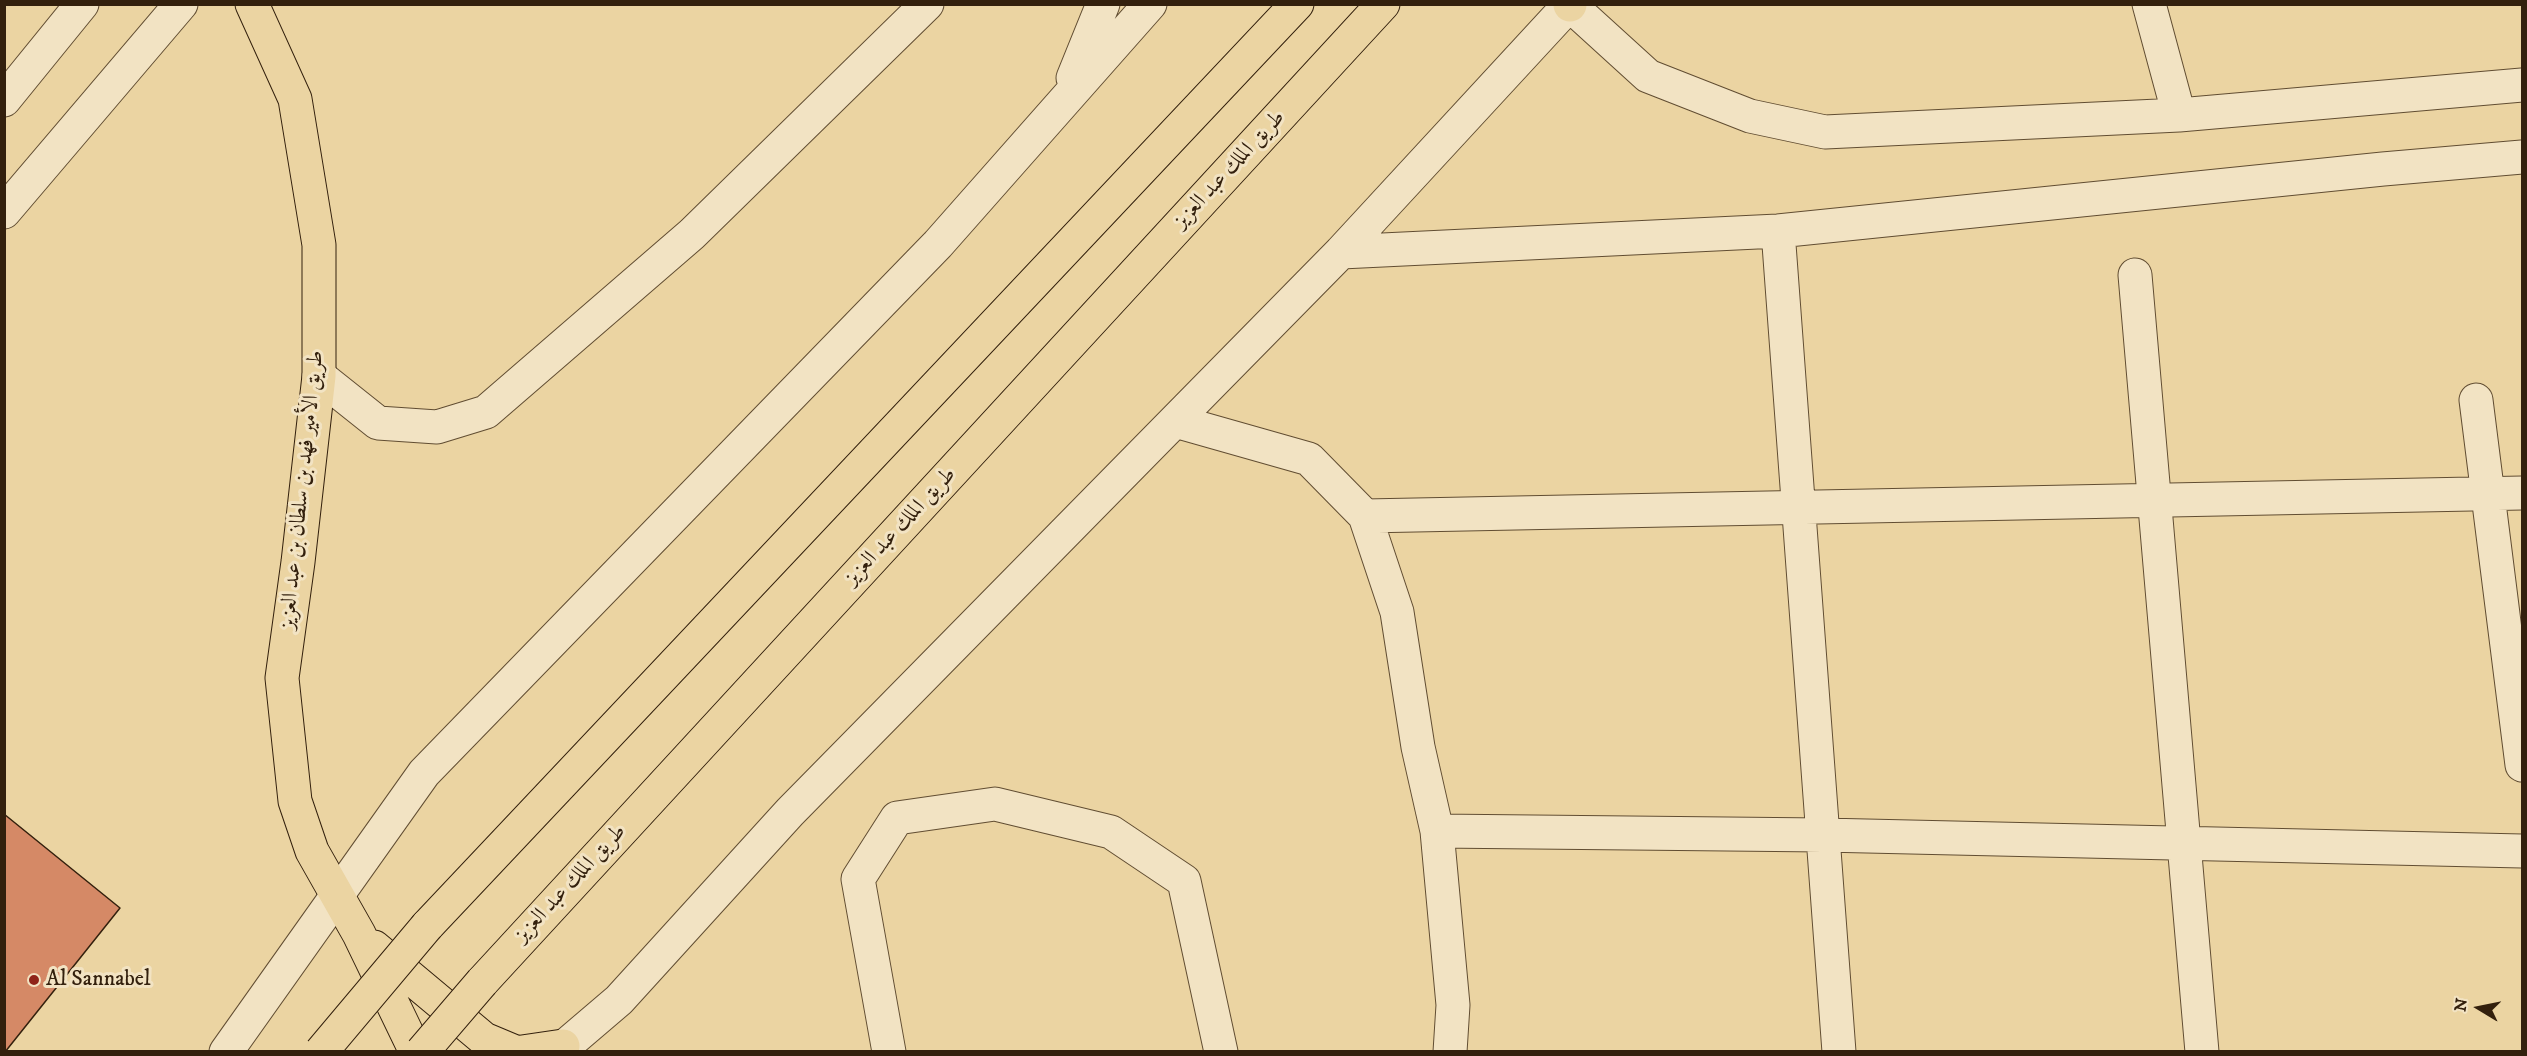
<!DOCTYPE html>
<html>
<head>
<meta charset="utf-8">
<style>
  body { margin:0 }
  #map { position:relative; width:2527px; height:1056px; overflow:hidden; background:#ebd4a2; font-family:"IM FELL DW Pica",serif }
  canvas { display:block }
  .frame { position:absolute; inset:0; border:6px solid #33200d; pointer-events:none }
  .north { position:absolute; left:2449px; top:978px; width:60px; height:60px; -webkit-text-stroke:4px #f2e3c3; paint-order:stroke; rotate:280deg; font-size:16px; font-weight:700; line-height:24px; text-align:center; color:#33200d }
  .north::after { content:''; display:block; margin:auto; width:21px; height:27px; background:#33200d; clip-path:polygon(50% 0,100% 100%,50% 72%,0 100%) }
</style>
</head>
<body>
<div id="map">
<canvas width="2527" height="1056"></canvas>
<div class="frame"></div>
<div class="north">N</div>
</div>
<script>
const context = document.querySelector('canvas').getContext('2d');
context.lineJoin = 'round';
function fill(path, color) {
  context.fillStyle = color;
  context.fill(path, 'evenodd');
}
function poly(rows) {
  const path = new Path2D();
  for (const r of rows) {
    path.moveTo(r[0], r[1]);
    for (let i = 2; i < r.length; i += 2) path.lineTo(r[i], r[i + 1]);
  }
  return path;
}
function stroke(path, color, width, dash) {
  context.strokeStyle = color;
  context.lineWidth = width;
  context.lineCap = dash ? 'butt' : 'round';
  context.setLineDash(dash || []);
  context.stroke(path);
}
function drawText(font, color, halo, rows, align = 'center') {
  context.font = font + ' "IM FELL DW Pica",Amiri,serif';
  context.lineWidth = 6;
  context.setLineDash([]);
  context.textBaseline = 'middle';
  context.strokeStyle = halo;
  context.fillStyle = color;
  for (const [text, x, y, turn = 0] of rows) {
    context.save();
    context.translate(x, y);
    context.rotate((+turn || 0) * Math.PI / 180);
    context.textAlign = isNaN(turn) ? turn : align;
    if (halo) context.strokeText(text, 0, 0);
    context.fillText(text, 0, 0);
    context.restore();
  }
}
const building = poly([
  [4,814,120,908,5,1052,4,1052,4,814]
]);
const minor = poly([
  [2149,4,2179,115],
  [1570,5,1648,76,1750,116,1825,132,2179,115,2522,85],
  [1073,78,1103,4],
  [4,100,82,4],
  [4,212,181,4],
  [1778,231,1839,1052],
  [1341,252,1778,231,2383,169,2522,157],
  [2135,275,2202,1052],
  [319,376,378,423,437,427,486,412,692,234,927,4],
  [2476,400,2522,765],
  [1175,421,1309,459,1365,516,1397,612,1418,747,1437,831,1453,1005,1450,1052],
  [1365,516,2522,493],
  [1437,831,1823,835,2522,851],
  [226,1052,424,773,938,244,1150,4],
  [558,1052,619,1000,790,812,1341,252,1570,4],
  [889,1052,858,879,897,818,995,804,1111,832,1184,881,1221,1052]
]);
const major = poly([
  [252,4,295,99,319,245,319,376,298,562,282,678,295,801,312,851,359,934,416,1052],
  [1570,4,1570,5],
  [427,926,1297,4],
  [374,947,484,1039,515,1052],
  [482,982,1383,4],
  [522,1052,563,1046]
]);
const majorBridge = poly([
  [321,1052,427,926],
  [422,1052,482,982]
]);
const markers = [
  [34,980,6,"#8f2418"]
];
const streetNames = [
  ["طريق الملك عبد العزيز",1230,170,-47],
  ["طريق الأمير فهد بن سلطان بن عبد العزيز",303,490,-84],
  ["طريق الملك عبد العزيز",901,527,-47],
  ["طريق الملك عبد العزيز",571,884,-47]
];
const poiNames = [
  ["Al Sannabel",46,980]
];
fill(building, '#d58966');
stroke(building, '#33200d', 1.5);
stroke(minor, '#614d32', 35);
stroke(major, '#33200d', 35);
stroke(minor, '#f2e3c3', 33);
stroke(major, '#ebd4a2', 33);
stroke(majorBridge, '#33200d', 35, []);
stroke(majorBridge, '#ebd4a2', 33);
for (const [x, y, r, color] of markers) {
  const dot = new Path2D();
  dot.arc(x, y, r, 0, 2 * Math.PI);
  context.fillStyle = color;
  context.fill(dot);
  stroke(dot, '#f2e3c3', 2);
}
drawText('22px', '#33200d', '#f2e3c3', streetNames);
drawText('22px', '#33200d', '#f2e3c3', poiNames, 'left');
</script>
</body>
</html>
